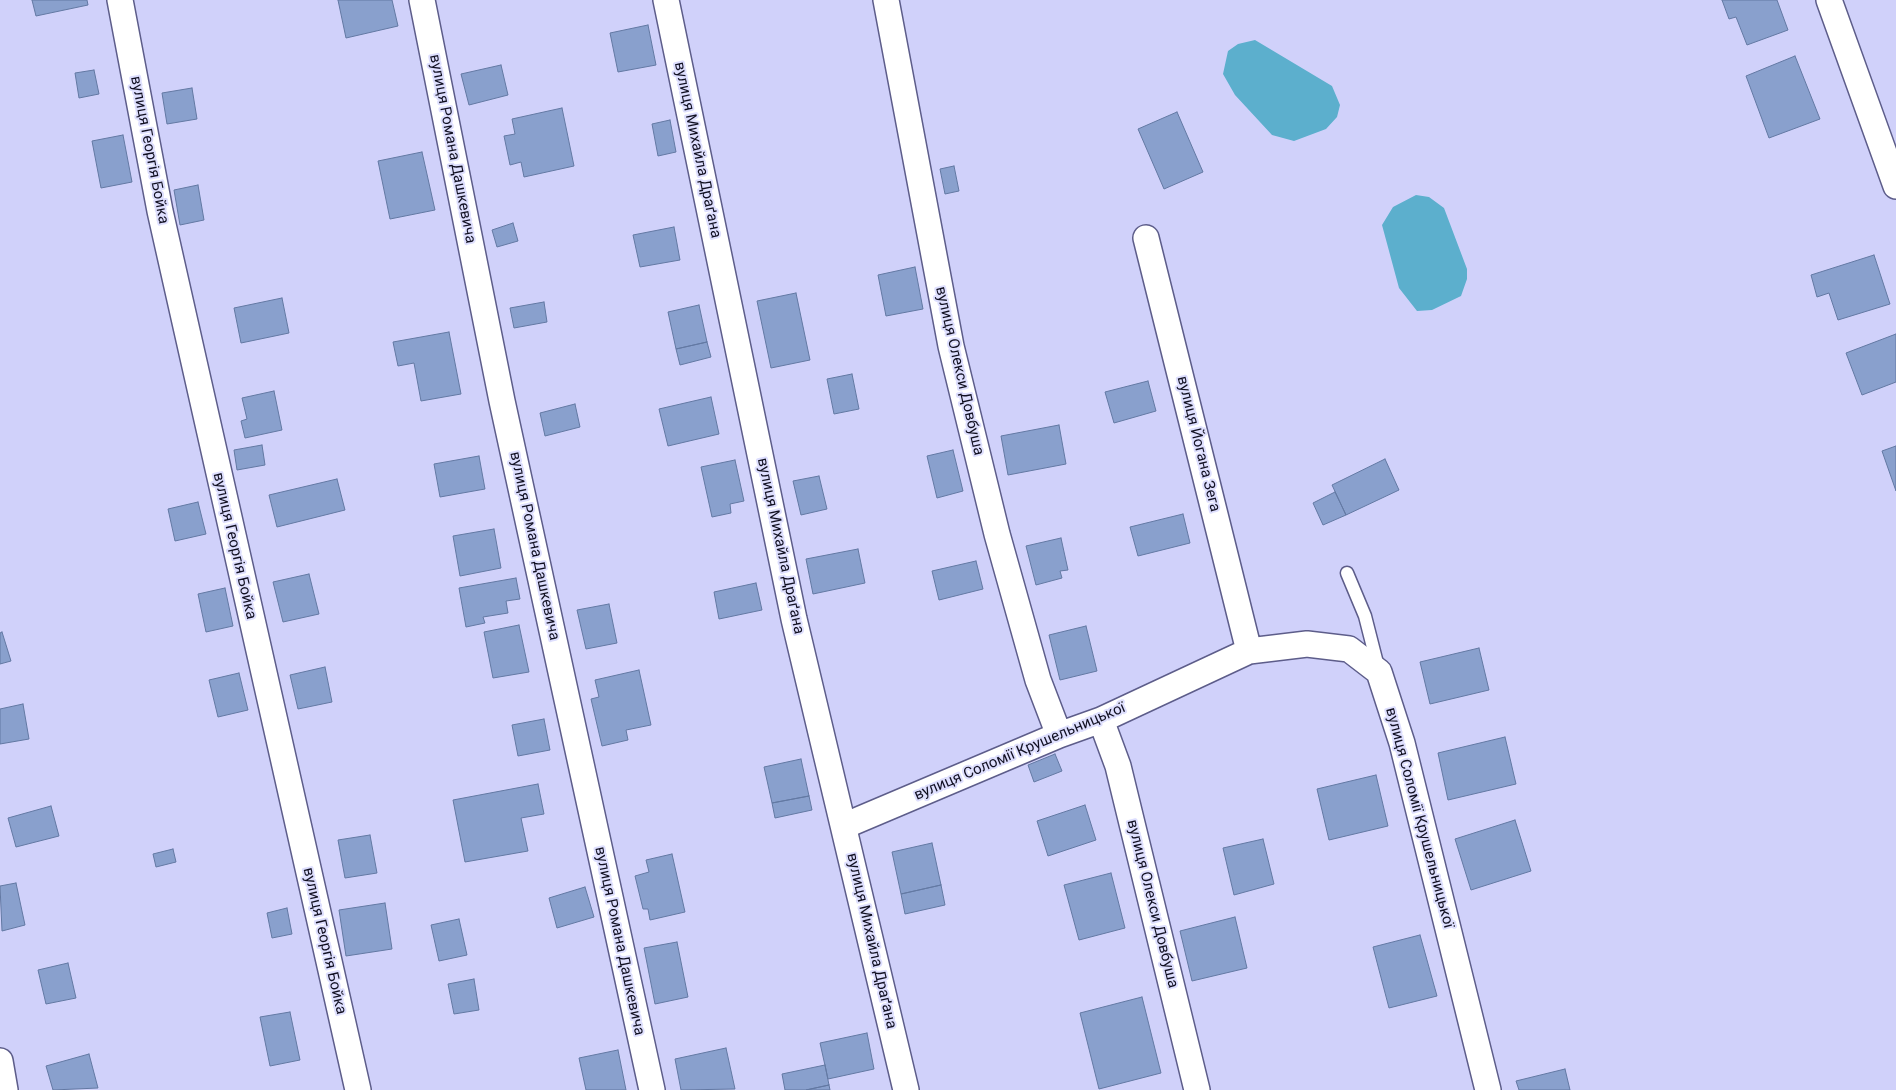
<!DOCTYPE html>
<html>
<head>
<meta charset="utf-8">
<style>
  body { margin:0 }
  canvas { display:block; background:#d0d1fa }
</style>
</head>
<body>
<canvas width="1896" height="1090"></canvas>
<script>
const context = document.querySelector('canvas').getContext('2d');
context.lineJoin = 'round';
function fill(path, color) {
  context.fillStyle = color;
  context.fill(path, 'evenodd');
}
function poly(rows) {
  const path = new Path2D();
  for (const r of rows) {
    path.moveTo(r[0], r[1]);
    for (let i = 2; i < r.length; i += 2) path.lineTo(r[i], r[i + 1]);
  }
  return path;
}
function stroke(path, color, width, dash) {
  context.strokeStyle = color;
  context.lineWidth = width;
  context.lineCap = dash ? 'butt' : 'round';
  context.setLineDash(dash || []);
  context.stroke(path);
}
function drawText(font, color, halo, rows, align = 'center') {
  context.font = font + ' Roboto,sans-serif';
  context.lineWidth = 4;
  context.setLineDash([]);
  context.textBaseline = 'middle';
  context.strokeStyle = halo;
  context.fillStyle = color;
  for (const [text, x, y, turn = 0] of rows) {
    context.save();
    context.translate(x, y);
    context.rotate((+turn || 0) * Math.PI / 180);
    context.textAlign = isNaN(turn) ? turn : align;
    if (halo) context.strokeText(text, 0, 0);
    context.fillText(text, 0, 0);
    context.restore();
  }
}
const water = poly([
  [1255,40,1332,86,1340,105,1337,117,1326,129,1294,141,1272,135,1235,95,1223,74,1228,51,1238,44],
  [1416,195,1429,197,1444,208,1467,269,1467,279,1461,296,1432,310,1417,311,1399,288,1382,225,1393,207]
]);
const building = poly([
  [32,0,87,0,88,5,36,16,32,0],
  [338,0,392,0,398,26,346,38,338,0],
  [1722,0,1777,0,1788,30,1747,45,1736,17,1729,19,1722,0],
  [648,25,656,65,618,72,610,33,648,25],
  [1795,56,1820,119,1769,138,1746,76,1795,56],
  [501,65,508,95,469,105,461,74,501,65],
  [94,70,99,94,79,98,75,73,94,70],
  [192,88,197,119,167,124,162,93,192,88],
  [562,108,574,166,524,177,521,162,510,165,504,136,515,134,512,119,562,108],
  [1177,112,1203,172,1164,189,1138,129,1177,112],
  [670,120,676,152,658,156,652,124,670,120],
  [123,135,132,182,101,188,92,141,123,135],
  [422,152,435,210,390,219,378,161,422,152],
  [954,166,959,191,945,194,940,169,954,166],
  [198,185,204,220,180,225,174,190,198,185],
  [513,223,518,241,497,247,492,230,513,223],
  [674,227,680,260,640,267,633,235,674,227],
  [1874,255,1890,304,1838,320,1829,293,1817,297,1811,275,1874,255],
  [915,267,923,309,886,316,878,275,915,267],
  [796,293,810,360,771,368,757,301,796,293],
  [282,298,289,333,241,343,234,308,282,298],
  [544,302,547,322,514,328,510,308,544,302],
  [699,305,707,342,676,349,668,312,699,305],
  [449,332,461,394,421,401,414,363,398,366,393,342,449,332],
  [1896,334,1896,382,1862,395,1846,353,1896,334],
  [707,342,711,357,680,365,676,349,707,342],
  [852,374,859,409,834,414,827,379,852,374],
  [1148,381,1156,411,1114,423,1105,392,1148,381],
  [274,391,282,430,245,438,241,421,247,419,242,398,274,391],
  [711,397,719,434,668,446,659,409,711,397],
  [575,404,580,427,545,436,540,413,575,404],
  [1059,425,1066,464,1008,475,1001,436,1059,425],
  [262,445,265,465,237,470,234,450,262,445],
  [1896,446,1896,491,1882,451,1896,446],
  [953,450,963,491,937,498,927,456,953,450],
  [479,456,485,489,440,497,434,464,479,456],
  [1385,459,1399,490,1346,515,1332,485,1385,459],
  [735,460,744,501,730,504,731,513,712,517,701,467,735,460],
  [819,476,827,509,801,515,793,481,819,476],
  [337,479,345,510,277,527,269,495,337,479],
  [1335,492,1346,515,1323,525,1313,503,1335,492],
  [198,502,206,534,175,541,168,509,198,502],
  [1183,514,1190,543,1138,556,1130,527,1183,514],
  [494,529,501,568,460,576,453,536,494,529],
  [1061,538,1068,570,1060,571,1062,578,1036,585,1026,546,1061,538],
  [858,549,865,583,813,594,806,559,858,549],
  [976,561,983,589,939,600,932,571,976,561],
  [309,574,319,614,283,622,273,582,309,574],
  [516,578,520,599,506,601,508,613,483,617,485,623,466,627,459,588,516,578],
  [756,583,762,610,719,619,714,592,756,583],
  [225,588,233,626,206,632,198,594,225,588],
  [609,604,617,643,586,649,577,610,609,604],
  [519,625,529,672,493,678,484,632,519,625],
  [1086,626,1097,671,1060,680,1049,635,1086,626],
  [2,632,11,661,0,664,0,633,2,632],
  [1479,648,1489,690,1430,704,1420,662,1479,648],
  [325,667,332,702,298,709,290,675,325,667],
  [639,670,651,725,626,730,628,740,602,746,591,699,599,697,595,680,639,670],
  [239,673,248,710,218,717,209,680,239,673],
  [23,704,29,739,0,744,0,709,23,704],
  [544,719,550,750,518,756,512,725,544,719],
  [1505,737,1516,784,1448,800,1438,753,1505,737],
  [1055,754,1062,771,1034,782,1028,765,1055,754],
  [801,759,809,796,772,803,764,767,801,759],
  [1376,775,1388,826,1329,840,1317,789,1376,775],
  [538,784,544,814,521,818,528,851,465,862,453,800,538,784],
  [809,796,812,810,775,818,772,803,809,796],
  [1085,805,1096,840,1048,856,1037,821,1085,805],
  [51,806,59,836,16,847,8,818,51,806],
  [1515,820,1531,871,1471,890,1455,839,1515,820],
  [370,835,377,873,345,878,338,840,370,835],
  [1263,839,1274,884,1234,895,1223,848,1263,839],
  [932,843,941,885,901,894,892,852,932,843],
  [173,849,176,862,156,867,153,854,173,849],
  [672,854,685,912,650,920,648,909,643,909,635,876,649,872,646,860,672,854],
  [1111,873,1125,928,1079,940,1064,885,1111,873],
  [16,883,25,925,2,931,0,886,16,883],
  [941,885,945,905,905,914,901,894,941,885],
  [585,887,594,917,557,928,549,898,585,887],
  [385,903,392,949,346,956,339,910,385,903],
  [287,908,292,934,272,938,267,913,287,908],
  [1235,917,1247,968,1192,981,1180,931,1235,917],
  [459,919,467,955,439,961,431,925,459,919],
  [1420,935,1437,996,1389,1008,1373,947,1420,935],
  [677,942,688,997,655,1004,644,948,677,942],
  [68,963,76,998,46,1004,38,970,68,963],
  [474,979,479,1010,454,1014,448,984,474,979],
  [1142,997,1161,1073,1099,1089,1080,1013,1142,997],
  [290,1012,300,1060,270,1066,260,1017,290,1012],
  [867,1033,874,1069,828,1079,820,1043,867,1033],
  [726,1048,735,1089,681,1090,675,1059,726,1048],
  [618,1050,626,1090,586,1090,579,1058,618,1050],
  [89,1054,98,1088,53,1090,46,1066,89,1054],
  [825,1065,829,1085,806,1090,785,1090,782,1074,825,1065],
  [1565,1069,1570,1090,1519,1090,1516,1081,1565,1069],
  [829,1085,830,1090,806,1090,829,1085]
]);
const lane = poly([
  [1347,573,1365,616,1378,667]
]);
const street = poly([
  [120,0,160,211,358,1090],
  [422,0,502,401,652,1090],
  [666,0,794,619,906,1090],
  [886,0,951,346,997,534,1038,680,1059,735],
  [1829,0,1896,186],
  [1146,238,1249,651],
  [1101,720,1118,766,1197,1090],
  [844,826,1059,735,1101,720,1249,651,1307,644,1349,649,1379,672,1402,743,1488,1090],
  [0,1061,5,1090]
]);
const streetNames = [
  ["вулиця Романа Дашкевича",452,149,79],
  ["вулиця Георгія Бойка",149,150,79],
  ["вулиця Михайла Драґана",697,150,78],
  ["вулиця Олекси Довбуша",959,371,77],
  ["вулиця Йогана Зега",1198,444,76],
  ["вулиця Георгія Бойка",234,546,77],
  ["вулиця Романа Дашкевича",534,546,78],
  ["вулиця Михайла Драґана",780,546,78],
  ["вулиця Соломії Крушельницької",1020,752,-23],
  ["вулиця Соломії Крушельницької",1419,818,75],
  ["вулиця Олекси Довбуша",1152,904,76],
  ["вулиця Георгія Бойка",324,941,77],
  ["вулиця Романа Дашкевича",619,941,78],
  ["вулиця Михайла Драґана",871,941,77]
];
fill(water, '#5cafcd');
fill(building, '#89a0cd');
stroke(building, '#6379a3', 1);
stroke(lane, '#5d5d8a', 15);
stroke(street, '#5d5d8a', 28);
stroke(lane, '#fff', 12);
stroke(street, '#fff', 25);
drawText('15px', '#111022', '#dedffe', streetNames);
</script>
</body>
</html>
